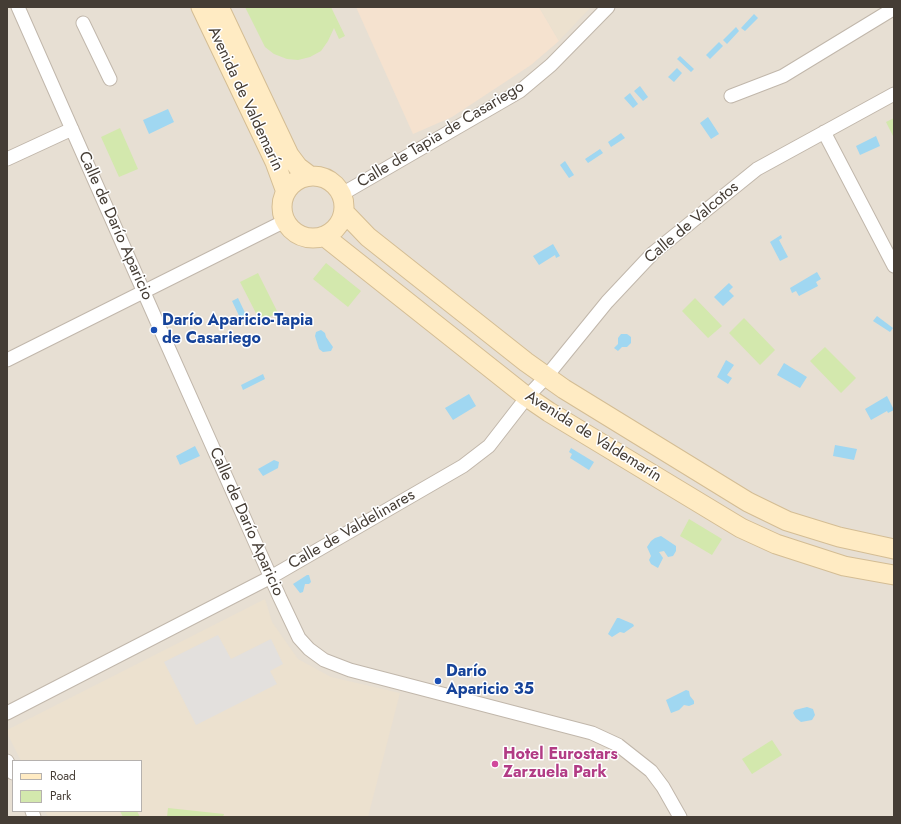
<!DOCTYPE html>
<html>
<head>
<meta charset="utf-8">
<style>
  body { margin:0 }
  #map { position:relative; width:901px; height:824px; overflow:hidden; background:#f3ede5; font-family:Jost,sans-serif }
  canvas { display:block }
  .frame { position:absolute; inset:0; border:8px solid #453d35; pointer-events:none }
  .legend { position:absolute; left:12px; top:760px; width:130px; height:52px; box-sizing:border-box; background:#fff; border:1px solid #b5b1ae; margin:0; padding:5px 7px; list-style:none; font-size:12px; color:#453d35 }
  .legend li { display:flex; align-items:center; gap:8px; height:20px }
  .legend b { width:20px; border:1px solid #b5b1ae }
</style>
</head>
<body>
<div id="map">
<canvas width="901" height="824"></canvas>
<div class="frame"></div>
<ul class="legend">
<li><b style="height:5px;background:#ffebc3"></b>Road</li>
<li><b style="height:11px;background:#d3e8ad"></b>Park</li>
</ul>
</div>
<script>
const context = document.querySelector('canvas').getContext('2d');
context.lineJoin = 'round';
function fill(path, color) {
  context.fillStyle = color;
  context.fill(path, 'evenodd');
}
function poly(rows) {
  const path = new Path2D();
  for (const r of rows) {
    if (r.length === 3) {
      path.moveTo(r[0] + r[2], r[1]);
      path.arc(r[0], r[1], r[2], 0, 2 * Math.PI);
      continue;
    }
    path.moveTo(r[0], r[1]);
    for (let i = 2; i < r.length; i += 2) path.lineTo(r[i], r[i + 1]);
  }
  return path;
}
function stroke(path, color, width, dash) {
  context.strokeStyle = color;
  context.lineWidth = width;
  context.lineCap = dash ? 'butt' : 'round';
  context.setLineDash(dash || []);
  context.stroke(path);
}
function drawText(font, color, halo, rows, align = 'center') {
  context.font = font + ' Jost,sans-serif';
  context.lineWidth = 3;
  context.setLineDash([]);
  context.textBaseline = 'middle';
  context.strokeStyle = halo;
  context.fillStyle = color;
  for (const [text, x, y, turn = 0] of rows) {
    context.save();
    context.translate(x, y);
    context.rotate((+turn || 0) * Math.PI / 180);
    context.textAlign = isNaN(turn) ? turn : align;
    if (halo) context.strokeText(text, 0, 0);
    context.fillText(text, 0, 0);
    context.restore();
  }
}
const residential = poly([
  [7,7,894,7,894,817,7,817],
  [13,761,141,761,141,811,13,811]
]);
const commercial = poly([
  [356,7,539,7,559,41,531,65,452,117,413,134]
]);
const education = poly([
  [539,7,591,7,559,41],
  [265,599,272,622,298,659,331,677,400,693,368,817,48,817,45,811,141,811,141,761,21,761,7,733,7,730]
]);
const green = poly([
  [245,7,331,7,345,36,339,39,334,28,328,41,321,51,310,57,298,60,287,59,274,54,265,47],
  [894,118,894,138,886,122],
  [120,128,138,169,119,177,101,137],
  [326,263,361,291,348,307,313,279],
  [258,273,278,313,260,321,240,282],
  [695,298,722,326,708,338,682,311],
  [744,318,775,350,760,365,729,333],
  [825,347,856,378,841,393,810,361],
  [689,519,722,539,712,555,680,536],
  [772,740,782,755,752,774,742,759],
  [168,808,224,814,223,817,167,817],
  [120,811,137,811,140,817,123,817]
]);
const parking = poly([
  [218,635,231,659,271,639,283,664,270,671,277,684,196,725,164,662]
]);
const water = poly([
  [754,14,758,18,745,31,741,28],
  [736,27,739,31,727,44,723,40],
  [719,42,723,46,710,59,706,55],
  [680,56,694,69,691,72,677,59],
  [677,68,682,73,674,82,668,77],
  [640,86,648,97,643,101,634,91],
  [630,93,638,104,633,108,624,98],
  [168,109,174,122,149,134,143,120],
  [708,117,719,134,711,139,700,123],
  [621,133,625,138,611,147,608,142],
  [876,136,880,146,860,155,856,146],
  [600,149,603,153,588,163,585,159],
  [565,161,574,175,569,178,560,165],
  [781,235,782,238,779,240,788,257,780,261,770,242],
  [553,244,560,256,556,258,555,255,539,265,533,256],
  [817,272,821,279,816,282,818,286,799,296,796,291,792,293,790,288],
  [729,283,733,287,729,291,734,296,723,306,714,297],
  [238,298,248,319,242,322,232,301],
  [877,316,893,328,890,332,873,321],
  [321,330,325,333,326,337,333,347,331,351,323,352,319,349,315,336,316,332],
  [621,334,627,334,631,337,631,343,627,347,622,347,618,351,614,348,618,344,618,338],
  [726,360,734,365,727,375,732,378,728,384,717,377],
  [784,363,807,377,800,388,777,375],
  [263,374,265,379,243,390,241,385],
  [469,394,476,406,453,420,445,408],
  [887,396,894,410,888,413,887,411,871,420,865,409],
  [835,445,857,449,854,460,833,456],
  [195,446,200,456,180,465,176,456],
  [571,448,594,462,589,470,570,458,572,454,569,452],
  [274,460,279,462,278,468,263,476,258,469],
  [661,536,676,546,676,551,673,556,668,557,664,551,659,552,663,558,658,568,651,564,649,560,651,556,647,547,651,541,655,538],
  [307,575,309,575,311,582,309,584,305,584,303,592,300,593,293,584],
  [617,618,619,618,633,624,634,626,624,633,620,632,612,637,608,634],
  [686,690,689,691,690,696,694,701,694,704,689,706,684,705,679,710,671,713,666,700],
  [807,707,813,709,815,715,812,720,801,722,796,718,793,713,795,710]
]);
const street = poly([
  [18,7,161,331,280,598,299,638,309,649,324,660,350,670,592,733,618,745,651,771,663,787,680,817],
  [83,23,110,79],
  [731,96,783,76,893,9],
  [824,132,894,266],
  [7,159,72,129],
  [342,194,520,91,551,65,608,7],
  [7,360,285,221],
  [7,713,271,577,463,466,489,446,527,397,546,377,607,302,653,253,757,169,894,94],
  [7,761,13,773],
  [32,811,34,817]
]);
const secondary = poly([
  [201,7,275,162,286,192],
  [219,7,289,155,298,167,310,176],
  [313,207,31],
  [344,212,368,237,526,362,564,389,748,502,787,521,839,537,894,549],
  [324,236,527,397,549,412,741,528,776,544,844,566,894,575]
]);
const markers = [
  [154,330,4,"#1a4fb4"],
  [438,681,4,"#1a4fb4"],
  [495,764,4,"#d1479c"]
];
const streetNames = [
  ["Avenida de Valdemarín",245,99,65],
  ["Calle de Tapia de Casariego",441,135,-31],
  ["Calle de Valcotos",692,223,-40],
  ["Calle de Darío Aparicio",115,226,66],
  ["Avenida de Valdemarín",593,437,32],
  ["Calle de Darío Aparicio",246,522,66],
  ["Calle de Valdelinares",352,530,-30]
];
const transitNames = [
  ["Darío Aparicio-Tapia",162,321],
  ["de Casariego",162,339],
  ["Darío",446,672],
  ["Aparicio 35",446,690]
];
const hotelNames = [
  ["Hotel Eurostars",503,755],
  ["Zarzuela Park",503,773]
];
fill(residential, '#e7dfd3');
fill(commercial, '#f5e2cf');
fill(education, '#ece1cf');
fill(green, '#d3e8ad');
fill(parking, '#e3e0dd');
fill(water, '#a0d7f1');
stroke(street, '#c1b7ab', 15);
stroke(secondary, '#d4bd94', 21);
stroke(street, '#fff', 13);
stroke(secondary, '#ffebc3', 19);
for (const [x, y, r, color] of markers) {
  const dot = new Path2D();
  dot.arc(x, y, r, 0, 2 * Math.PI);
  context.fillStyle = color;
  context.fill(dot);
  stroke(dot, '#fff', 1.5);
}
drawText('16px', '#453d35', '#fff', streetNames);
drawText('bold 16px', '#164399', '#fff', transitNames, 'left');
drawText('bold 16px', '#b23c85', '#fff', hotelNames, 'left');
</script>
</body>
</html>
